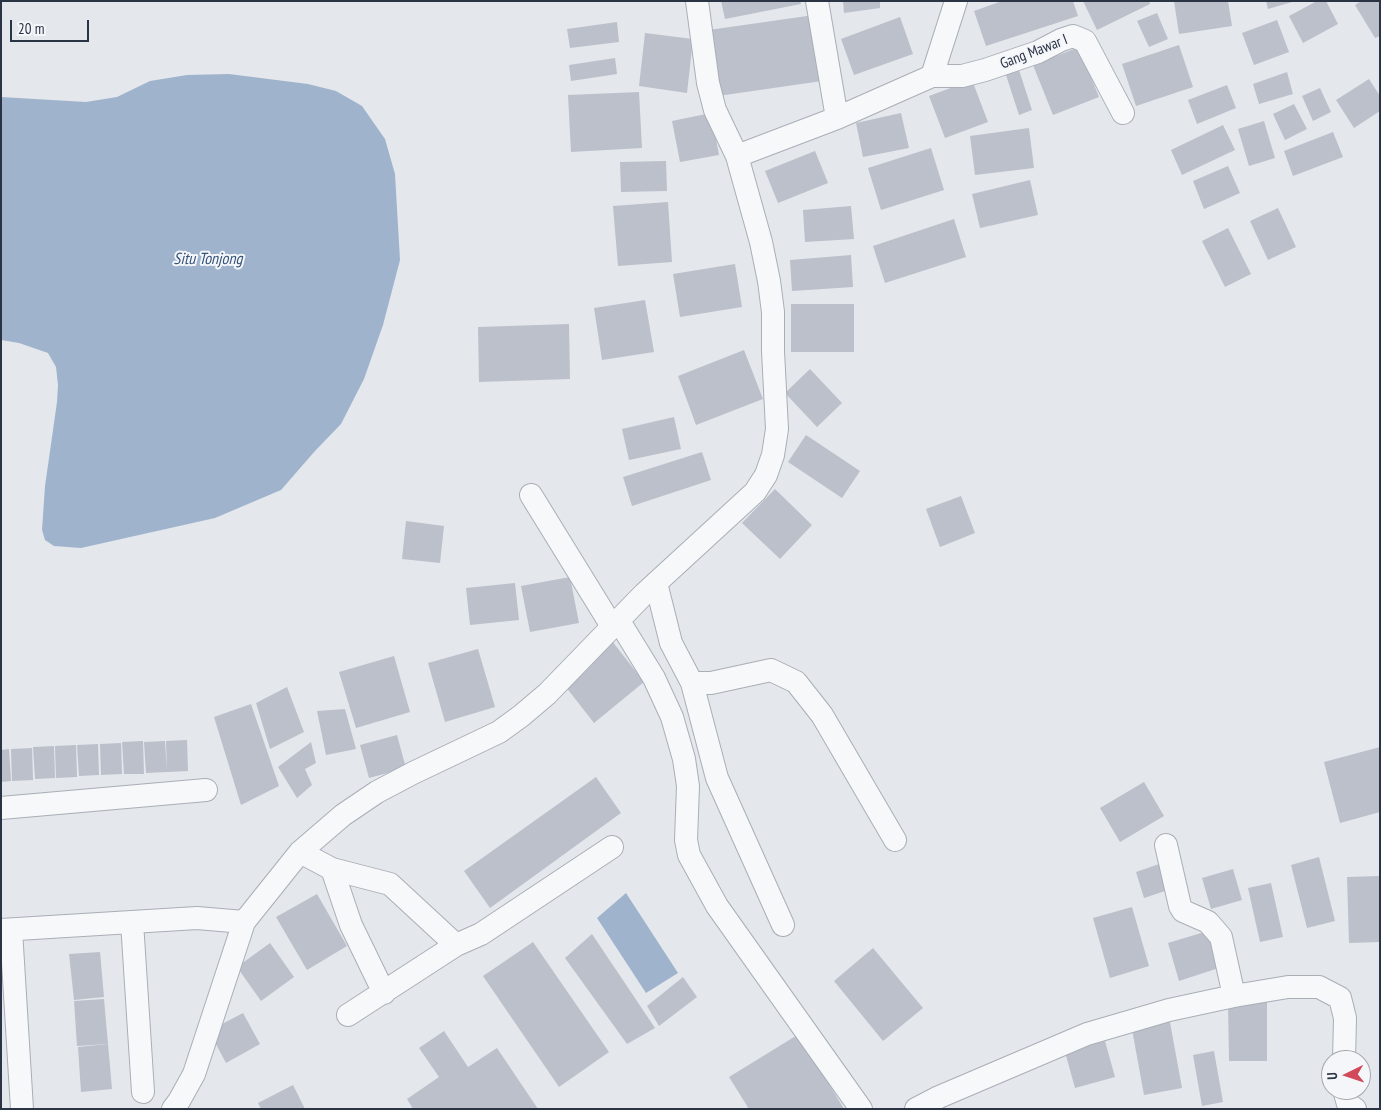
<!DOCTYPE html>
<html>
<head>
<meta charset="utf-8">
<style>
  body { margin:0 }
  #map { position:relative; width:1381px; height:1110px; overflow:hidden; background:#e4e7ec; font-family:"PT Sans Narrow",sans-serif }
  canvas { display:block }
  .frame { position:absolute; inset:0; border:2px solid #2b3445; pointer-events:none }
  .north { position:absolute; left:1321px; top:1050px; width:50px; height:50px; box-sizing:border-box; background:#f4f6f9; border:1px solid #a4a8b1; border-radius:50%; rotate:266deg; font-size:14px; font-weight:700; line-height:20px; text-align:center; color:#2b3445 }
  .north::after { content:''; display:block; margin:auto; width:18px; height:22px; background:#d1495b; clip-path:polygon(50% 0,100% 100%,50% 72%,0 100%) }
  .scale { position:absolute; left:10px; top:20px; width:79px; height:22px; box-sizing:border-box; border:2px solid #2b3445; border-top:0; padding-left:6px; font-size:15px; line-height:18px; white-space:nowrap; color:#2b3445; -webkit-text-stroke:4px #f4f6f9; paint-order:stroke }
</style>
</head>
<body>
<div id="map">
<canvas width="1381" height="1110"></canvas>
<div class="frame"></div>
<div class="north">U</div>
<div class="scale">20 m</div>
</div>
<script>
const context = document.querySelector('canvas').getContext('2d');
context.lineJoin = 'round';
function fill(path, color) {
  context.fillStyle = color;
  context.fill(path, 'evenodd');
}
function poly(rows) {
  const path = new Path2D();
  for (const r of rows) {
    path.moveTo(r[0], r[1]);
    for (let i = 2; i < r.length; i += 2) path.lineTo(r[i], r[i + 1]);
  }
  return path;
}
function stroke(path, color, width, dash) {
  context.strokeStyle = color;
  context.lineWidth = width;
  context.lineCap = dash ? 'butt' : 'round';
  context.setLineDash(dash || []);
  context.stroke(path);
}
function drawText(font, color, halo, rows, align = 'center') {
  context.font = font + ' "PT Sans Narrow",sans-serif';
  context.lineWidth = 4;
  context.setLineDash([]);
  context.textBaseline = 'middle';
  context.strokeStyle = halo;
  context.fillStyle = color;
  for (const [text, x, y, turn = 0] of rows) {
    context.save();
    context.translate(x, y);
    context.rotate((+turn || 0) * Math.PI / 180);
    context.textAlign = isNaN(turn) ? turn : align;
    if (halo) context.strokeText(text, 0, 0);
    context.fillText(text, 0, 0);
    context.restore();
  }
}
const water = poly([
  [229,74,308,84,336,91,362,106,385,139,395,174,400,260,383,325,364,379,341,424,315,451,281,490,215,518,81,548,54,546,45,540,42,530,45,486,57,402,58,385,56,367,48,353,19,343,1,340,1,97,86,102,117,97,150,81,187,75],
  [626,893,678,973,646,993,597,918]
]);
const building = poly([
  [721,1,800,1,801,4,725,19],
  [843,1,880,1,880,8,844,13],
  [1002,1,1073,1,1078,16,986,46,974,11],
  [1083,1,1149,1,1150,4,1097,30],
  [1174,1,1228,1,1232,26,1179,34],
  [1266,1,1292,1,1292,2,1268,9],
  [1317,1,1326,1,1338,24,1303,43,1289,16],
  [1361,1,1380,1,1380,36,1375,38,1355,5],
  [1157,13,1168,39,1149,47,1137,21],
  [814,15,822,81,718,96,709,30],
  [900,17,913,54,854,75,841,39],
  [1277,20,1289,52,1254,65,1242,33],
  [617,22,619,42,570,48,567,29],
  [645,33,693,39,687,93,639,86],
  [1179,45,1193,87,1136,106,1122,64],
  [1079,47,1099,97,1053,115,1033,65],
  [615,58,617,74,571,81,569,65],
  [1018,67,1032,110,1019,115,1005,72],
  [1287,72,1293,94,1259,104,1253,84],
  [1369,79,1380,96,1380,111,1354,128,1336,100],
  [972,80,988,122,945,138,929,96],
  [1227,85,1236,108,1197,124,1188,100],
  [1320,88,1331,112,1313,121,1302,96],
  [639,92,642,148,571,152,568,95],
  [1294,104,1307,129,1285,140,1273,114],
  [711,113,719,155,680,162,672,121],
  [901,113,909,148,863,157,856,123],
  [1264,121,1275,158,1249,166,1238,129],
  [1223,125,1235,150,1182,175,1171,150],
  [1029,128,1034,168,975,175,970,136],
  [1333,132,1343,157,1293,176,1284,151],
  [931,148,944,190,881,210,868,168],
  [815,151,828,183,778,203,765,171],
  [666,161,667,191,621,192,620,162],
  [1228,166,1240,193,1204,209,1193,181],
  [1030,180,1038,215,980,228,972,194],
  [668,202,672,262,618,266,613,206],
  [851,206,854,239,805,242,803,210],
  [1278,208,1296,247,1268,260,1250,221],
  [954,219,966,257,885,283,873,246],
  [1228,228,1251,274,1225,287,1202,241],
  [851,255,853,287,792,291,790,260],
  [735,264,742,307,680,317,673,274],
  [645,300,654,352,602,360,594,308],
  [791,304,854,304,854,352,791,352],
  [569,324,570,379,479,382,478,327],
  [744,350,763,399,696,425,678,376],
  [810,369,842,403,817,427,785,393],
  [674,417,681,449,629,460,622,429],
  [806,435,860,471,842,498,788,462],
  [702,452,711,480,632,506,623,477],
  [775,489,812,525,780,559,742,523],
  [961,496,975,533,940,547,926,509],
  [406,521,444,526,440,563,402,559],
  [570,577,579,623,530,632,521,586],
  [515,583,519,620,470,625,466,588],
  [612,641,644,682,594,723,562,682],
  [478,649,495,707,445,722,428,663],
  [394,656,410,712,356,728,339,672],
  [287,687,304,732,270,749,256,703],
  [251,704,279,786,241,805,214,717],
  [345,709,356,749,326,755,317,711],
  [397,735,406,768,369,778,360,745],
  [187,740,188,771,167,772,166,741],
  [143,741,144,774,124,774,122,742],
  [165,741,167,772,146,773,144,742],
  [311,742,316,763,305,769,312,785,297,798,278,767],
  [121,743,122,774,101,775,100,744],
  [98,744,99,775,79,776,77,745],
  [76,745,77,777,56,778,55,746],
  [54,746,55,778,35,779,33,747],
  [1380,747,1380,812,1340,823,1324,762],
  [32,748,33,780,12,781,11,749],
  [9,749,11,781,1,782,1,750],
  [596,777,621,813,490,908,464,871],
  [1144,782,1164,816,1120,842,1100,808],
  [1319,857,1335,921,1307,928,1291,865],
  [1165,862,1174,888,1144,898,1136,872],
  [1233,869,1242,900,1211,909,1202,878],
  [1380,876,1380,942,1349,943,1347,877],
  [1271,883,1283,937,1260,942,1248,888],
  [317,894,347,946,307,970,276,917],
  [1132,907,1149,966,1110,978,1093,918],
  [1211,930,1222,967,1179,981,1168,943],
  [592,934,655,1028,627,1044,565,958],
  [533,942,609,1052,559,1087,483,976],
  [270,943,294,977,261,1001,237,967],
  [873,948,923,1008,883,1041,834,981],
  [100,952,104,997,74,1000,69,954],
  [683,977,697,997,659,1026,647,1006],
  [104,999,108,1044,77,1046,74,1001],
  [1267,1002,1267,1061,1229,1061,1228,1003],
  [243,1013,260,1044,226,1063,209,1031],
  [1169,1017,1182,1088,1144,1095,1131,1024],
  [444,1031,468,1067,497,1048,538,1109,413,1109,407,1099,439,1077,419,1048],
  [799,1034,844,1109,749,1109,729,1077],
  [1105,1041,1115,1077,1075,1088,1065,1052],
  [108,1044,112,1089,81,1092,78,1047],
  [1214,1051,1223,1102,1202,1106,1193,1055],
  [293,1085,305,1109,261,1109,258,1103]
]);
const street = poly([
  [817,1,837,118],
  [932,76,962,76,985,70,1038,52,1061,40,1073,36,1085,41,1123,113],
  [737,156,837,118,932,76,956,1],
  [531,495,613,628],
  [656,583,671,643,692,683,711,683,771,670,796,682,822,715,895,840],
  [619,621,654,678,672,717,684,759,688,786,686,840,689,855,717,906,861,1109],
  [692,683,717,778,783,925],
  [1,808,206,790],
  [1166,845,1180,906,1183,911,1208,922,1221,937,1234,996],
  [300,852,332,869,390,884,456,945,481,934,612,847],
  [332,869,351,925,384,993],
  [132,922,143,1092],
  [1,930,197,918,244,922],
  [11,930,22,1109],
  [348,1015,456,945],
  [1344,1090,1348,1104,1355,1109],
  [173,1109,179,1101,194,1074,244,922,300,852,343,815,377,792,413,773,499,732,521,716,547,694,644,594,755,492,766,475,773,455,777,429,773,351,773,312,769,281,761,242,737,156,715,110,708,83,697,1],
  [916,1109,939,1097,1087,1034,1169,1010,1234,996,1288,987,1319,987,1340,998,1345,1018,1344,1060]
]);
const streetNames = [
  ["Gang Mawar I",1034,52,-21]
];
const waterNames = [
  ["Situ Tonjong",208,259]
];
fill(water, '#9fb4cc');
fill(building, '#bbc0ca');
stroke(street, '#a9aeb7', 24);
stroke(street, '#f7f8fa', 22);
drawText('15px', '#2b3445', '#f4f6f9', streetNames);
drawText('italic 16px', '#34527a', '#f4f6f9', waterNames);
</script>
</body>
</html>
